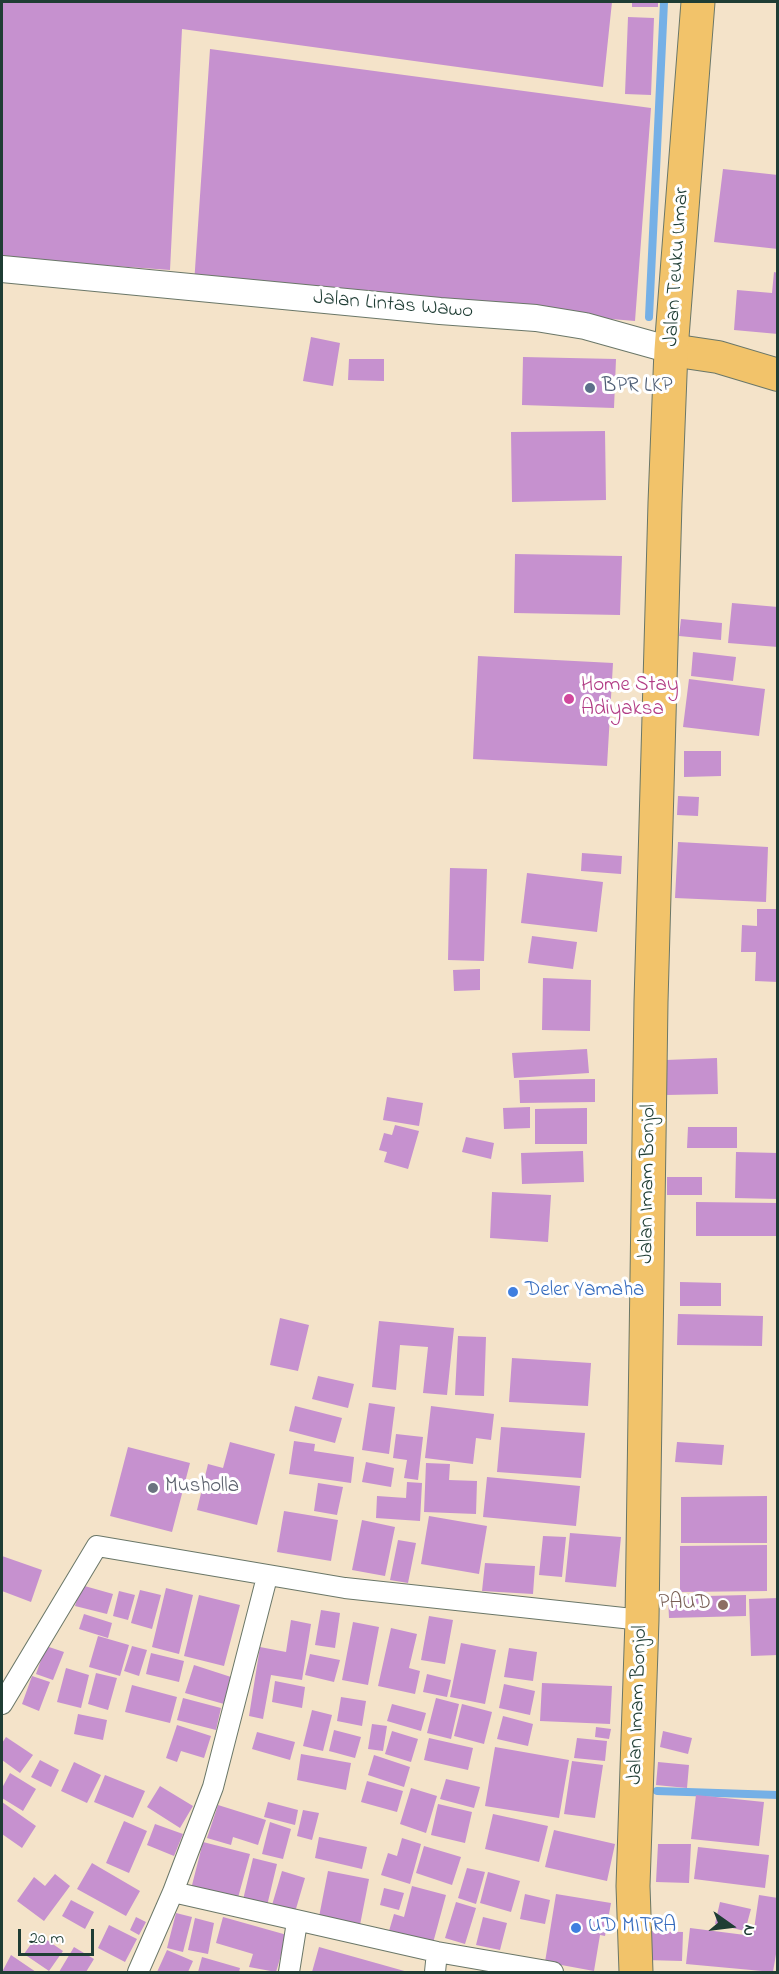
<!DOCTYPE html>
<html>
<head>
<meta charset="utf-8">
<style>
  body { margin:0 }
  #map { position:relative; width:779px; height:1974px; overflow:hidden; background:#f4e3c9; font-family:"Indie Flower",sans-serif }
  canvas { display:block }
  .frame { position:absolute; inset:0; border:3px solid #1f3d34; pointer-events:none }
  .north { position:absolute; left:701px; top:1896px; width:60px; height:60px; -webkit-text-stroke:4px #fff; paint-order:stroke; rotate:104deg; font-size:16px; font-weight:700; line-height:24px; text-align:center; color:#1f3d34 }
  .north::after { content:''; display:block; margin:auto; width:21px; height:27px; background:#1f3d34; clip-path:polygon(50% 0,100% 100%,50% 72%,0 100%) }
  .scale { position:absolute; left:18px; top:1929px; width:76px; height:27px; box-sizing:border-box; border:3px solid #1f3d34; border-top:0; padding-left:8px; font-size:18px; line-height:21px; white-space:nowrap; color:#1f3d34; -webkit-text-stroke:4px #fff; paint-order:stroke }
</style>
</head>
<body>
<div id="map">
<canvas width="779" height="1974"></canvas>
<div class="frame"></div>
<div class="north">N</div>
<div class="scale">20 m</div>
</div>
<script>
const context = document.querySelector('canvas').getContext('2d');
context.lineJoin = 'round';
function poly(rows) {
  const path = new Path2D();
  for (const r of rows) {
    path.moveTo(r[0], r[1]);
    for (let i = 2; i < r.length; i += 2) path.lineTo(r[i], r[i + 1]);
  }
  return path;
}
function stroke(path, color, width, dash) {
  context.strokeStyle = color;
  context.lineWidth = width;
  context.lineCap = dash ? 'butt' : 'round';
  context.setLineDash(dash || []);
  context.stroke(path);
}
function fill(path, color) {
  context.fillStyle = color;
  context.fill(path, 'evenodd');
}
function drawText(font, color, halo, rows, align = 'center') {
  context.font = font + ' "Indie Flower",sans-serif';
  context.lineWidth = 6;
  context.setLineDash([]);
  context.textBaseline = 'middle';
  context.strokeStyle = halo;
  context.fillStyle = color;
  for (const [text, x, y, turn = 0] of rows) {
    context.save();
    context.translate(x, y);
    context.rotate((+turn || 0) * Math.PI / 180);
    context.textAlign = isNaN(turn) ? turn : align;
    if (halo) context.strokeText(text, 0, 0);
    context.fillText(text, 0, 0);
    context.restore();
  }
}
const stream = poly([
  [649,317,664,2],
  [657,1791,778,1795]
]);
const building = poly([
  [2,2,612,2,603,87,182,29,170,270,2,258],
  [632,2,658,2,658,7,632,7],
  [628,17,654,18,651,95,625,94],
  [210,49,651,108,635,321,194,284],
  [723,169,778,175,778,249,714,242],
  [774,272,778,273,778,334,734,330,737,290,772,293],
  [311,337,340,343,333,386,303,381],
  [523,357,616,359,614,408,522,405],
  [349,359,384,359,384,381,348,380],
  [605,431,606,500,512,502,511,432],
  [515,554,622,556,620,615,514,613],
  [732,603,778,607,778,647,728,643],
  [681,619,722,623,721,640,679,636],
  [693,652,736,657,733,681,691,676],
  [478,656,613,663,607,766,473,759],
  [689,679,765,689,759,736,683,727],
  [684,751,721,751,721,776,684,777],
  [678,796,699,797,698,816,677,815],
  [678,842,768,847,766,902,675,898],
  [582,853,622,856,621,874,581,871],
  [450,868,487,869,484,961,448,960],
  [527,873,603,882,597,932,521,923],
  [757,909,778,909,778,982,755,981,756,952,741,952,742,925,757,926],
  [532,936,577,942,573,969,528,963],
  [480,969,480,990,454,991,453,970],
  [543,978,591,980,590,1031,542,1030],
  [587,1049,589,1073,514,1078,512,1053],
  [717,1058,718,1094,666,1095,666,1060],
  [595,1079,595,1102,520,1103,519,1080],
  [387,1097,423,1103,419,1126,383,1120],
  [530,1107,530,1128,504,1129,503,1108],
  [587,1108,587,1144,535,1144,535,1109],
  [395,1125,419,1131,408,1169,384,1162,387,1152,379,1150,384,1133,392,1135],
  [688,1127,737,1127,737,1148,687,1148],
  [466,1137,494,1143,491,1159,462,1152],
  [583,1151,584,1182,522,1184,521,1153],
  [736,1152,778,1153,778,1199,735,1198],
  [667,1177,702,1177,702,1195,667,1195],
  [492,1192,551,1195,548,1242,490,1238],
  [696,1202,778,1203,777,1236,696,1236],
  [680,1282,721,1283,721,1306,680,1306],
  [678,1314,763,1316,762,1346,677,1345],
  [280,1318,309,1325,298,1371,270,1365],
  [379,1321,454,1328,447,1395,423,1393,428,1347,400,1345,396,1390,372,1387],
  [458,1336,486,1337,484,1396,455,1395],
  [512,1358,591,1363,588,1406,509,1402],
  [318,1376,354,1384,348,1408,312,1399],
  [369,1403,395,1407,389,1454,362,1450],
  [295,1406,342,1418,335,1443,289,1431],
  [431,1406,494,1414,491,1440,476,1438,473,1464,425,1458],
  [501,1427,585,1433,581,1478,497,1472],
  [396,1434,423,1437,418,1480,404,1478,407,1460,393,1458],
  [294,1441,315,1444,314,1451,354,1457,351,1483,289,1474],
  [230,1442,275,1454,257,1525,197,1510,208,1464,223,1468],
  [677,1442,724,1445,722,1465,675,1462],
  [128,1447,190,1463,172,1532,110,1516],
  [366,1462,394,1468,391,1487,362,1482],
  [426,1463,450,1464,449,1480,477,1481,476,1514,424,1512],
  [487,1477,580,1486,576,1526,483,1517],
  [407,1482,422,1483,420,1521,376,1518,377,1496,406,1498],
  [318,1483,343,1487,337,1515,314,1511],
  [767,1496,767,1543,681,1543,681,1497],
  [284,1511,338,1520,331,1561,277,1552],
  [429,1516,487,1526,479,1574,421,1564],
  [362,1520,395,1527,385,1576,352,1570],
  [570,1533,621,1537,616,1587,565,1582],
  [543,1536,566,1537,562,1577,539,1575],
  [398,1540,416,1543,408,1583,390,1580],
  [767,1545,767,1591,680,1592,680,1546],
  [2,1556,42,1570,31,1602,2,1591],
  [485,1563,535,1566,533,1594,482,1591],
  [81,1585,113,1594,107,1614,75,1606],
  [166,1588,193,1595,179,1654,152,1647],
  [140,1590,161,1595,152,1629,131,1623],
  [119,1591,135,1595,128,1620,113,1616],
  [199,1595,240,1605,224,1666,184,1656],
  [746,1595,746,1616,669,1618,668,1597],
  [778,1598,778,1655,751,1656,749,1599],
  [321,1610,340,1613,335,1648,315,1645],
  [84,1614,112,1623,108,1638,79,1629],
  [429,1616,453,1620,445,1664,421,1660],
  [291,1620,311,1624,302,1680,271,1675,263,1719,249,1716,260,1647,286,1652],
  [353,1622,379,1627,368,1685,342,1680],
  [391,1628,417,1634,409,1668,420,1671,415,1694,378,1686],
  [98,1636,129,1645,120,1676,89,1667],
  [461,1643,496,1650,485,1704,450,1697],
  [46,1646,64,1652,53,1680,36,1674],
  [132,1646,147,1650,139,1676,124,1671],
  [509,1648,537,1652,533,1681,504,1677],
  [151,1653,184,1661,179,1682,146,1674],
  [310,1654,340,1660,334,1682,305,1675],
  [194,1665,231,1677,224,1704,185,1693],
  [66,1668,89,1675,81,1708,57,1702],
  [96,1673,117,1678,108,1710,88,1704],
  [427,1674,451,1680,447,1697,423,1692],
  [32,1676,50,1682,39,1711,22,1704],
  [275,1681,305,1687,302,1708,272,1702],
  [542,1683,612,1686,610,1724,540,1721],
  [504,1684,535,1691,530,1715,499,1708],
  [132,1685,177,1697,170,1723,125,1712],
  [341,1697,366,1701,362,1726,337,1721],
  [183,1698,221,1708,216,1730,177,1720],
  [436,1698,459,1704,451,1739,427,1733],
  [392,1704,426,1713,421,1731,387,1721],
  [462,1704,492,1712,484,1744,454,1736],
  [312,1710,332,1715,323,1751,303,1746],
  [78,1714,107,1720,103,1740,74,1734],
  [503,1716,533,1724,528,1746,497,1739],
  [372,1724,387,1726,383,1751,368,1749],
  [177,1725,211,1736,204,1758,181,1751,177,1762,166,1758],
  [596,1727,611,1729,609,1739,595,1737],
  [334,1730,361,1737,355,1758,329,1751],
  [392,1731,418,1739,411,1762,385,1754],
  [663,1731,692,1738,688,1754,660,1747],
  [257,1732,295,1742,290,1760,252,1749],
  [6,1737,33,1755,20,1773,2,1760,2,1743],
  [429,1738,473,1748,468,1770,424,1760],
  [577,1738,607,1741,605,1761,574,1758],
  [495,1747,569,1760,559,1818,485,1806],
  [301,1754,351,1763,346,1790,297,1780],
  [374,1755,410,1767,404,1787,368,1775],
  [40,1760,59,1770,51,1787,31,1777],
  [572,1761,603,1765,595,1818,564,1814],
  [74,1762,101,1775,87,1803,61,1791],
  [658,1762,689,1765,687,1788,656,1785],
  [10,1773,36,1789,23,1811,2,1798,2,1788],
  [105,1775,145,1791,133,1818,94,1802],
  [446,1779,480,1787,474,1808,440,1799],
  [367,1781,403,1791,397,1812,361,1802],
  [160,1786,193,1806,180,1828,147,1807],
  [411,1788,437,1796,426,1833,400,1824],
  [696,1795,764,1802,759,1846,691,1839],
  [2,1802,36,1826,22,1848,2,1834],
  [268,1802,298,1810,295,1825,264,1817],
  [438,1804,472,1812,465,1843,431,1835],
  [218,1805,266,1820,258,1845,233,1837,231,1845,207,1838],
  [303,1810,319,1813,312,1840,297,1836],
  [493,1814,548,1826,539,1862,485,1849],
  [124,1821,147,1831,129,1873,106,1863],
  [270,1822,291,1829,283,1859,262,1854],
  [155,1824,183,1834,174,1856,147,1845],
  [554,1830,615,1844,607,1881,545,1867],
  [319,1837,367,1847,362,1869,315,1858],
  [402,1838,421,1844,410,1884,381,1875,388,1853,397,1856],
  [203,1842,250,1854,236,1905,190,1893],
  [658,1844,691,1844,689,1883,656,1882],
  [424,1846,461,1857,452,1885,416,1873],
  [698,1847,769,1855,765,1888,694,1879],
  [253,1858,277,1864,266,1910,242,1904],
  [92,1863,140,1891,126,1916,77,1889],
  [467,1868,485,1872,476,1904,458,1898],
  [282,1871,305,1878,293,1919,270,1912],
  [328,1871,369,1879,359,1930,318,1922],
  [488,1872,520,1881,511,1912,480,1903],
  [55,1874,70,1886,44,1921,17,1901,34,1877,45,1886],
  [412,1886,446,1895,433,1943,389,1931,394,1914,404,1917],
  [384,1888,404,1893,399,1910,380,1905],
  [525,1894,550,1900,545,1924,520,1919],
  [556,1894,611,1903,605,1936,600,1935,594,1971,545,1962],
  [759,1895,778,1898,778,1942,773,1972,686,1964,690,1928,753,1936],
  [71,1900,94,1912,85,1929,62,1916],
  [456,1902,476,1908,465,1944,445,1938],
  [720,1902,751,1909,745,1931,715,1924],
  [176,1913,192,1917,183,1952,167,1948],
  [136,1917,146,1922,139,1935,130,1930],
  [223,1917,287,1935,276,1972,249,1967,253,1954,216,1943],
  [483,1917,507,1923,500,1950,476,1945],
  [195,1918,214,1923,208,1954,188,1950],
  [109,1925,137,1939,125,1962,98,1948],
  [645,1931,683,1932,682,1961,645,1960],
  [38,1934,63,1951,49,1971,24,1954],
  [74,1947,94,1959,86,1972,59,1972],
  [319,1947,408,1972,312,1972],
  [167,1950,193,1961,188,1972,157,1972],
  [11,1955,36,1972,2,1972],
  [202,1957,240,1968,239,1972,198,1972]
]);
const minor = poly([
  [2,1704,97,1546,345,1588,642,1620],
  [173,1892,437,1952,553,1972],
  [138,1972,173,1892,213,1787,267,1577],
  [289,1972,297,1922],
  [435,1972,437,1952]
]);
const tertiary = poly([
  [2,269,440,311,536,318,585,326,671,350]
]);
const primary = poly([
  [671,350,718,357,778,375]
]);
const trunk = poly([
  [636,1972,633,1886,642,1620,651,1002,665,503,671,350,698,2]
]);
const markers = [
  [590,388,6,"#5c6f8a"],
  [569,699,6,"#d1479c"],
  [513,1292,6,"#3f7fe0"],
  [153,1488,6,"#6b7280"],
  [723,1605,6,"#8d6e63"],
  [576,1928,6,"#3f7fe0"]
];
const streetNames = [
  ["Jalan Teuku Umar",678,267,-86],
  ["Jalan Lintas Wawo",393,306,5],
  ["Jalan Imam Bonjol",649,1184,-89],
  ["Jalan Imam Bonjol",639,1705,-88]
];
const serviceNames = [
  ["BPR LKP",602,388]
];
const hotelNames = [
  ["Home Stay",581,687],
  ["Adiyaksa",581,711]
];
const shopNames = [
  ["Deler Yamaha",525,1292],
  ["UD MITRA",588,1928]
];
const worshipNames = [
  ["Musholla",165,1488]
];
const educationNames = [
  ["PAUD",711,1605]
];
stroke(stream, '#75b0e6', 8);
fill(building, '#c691cf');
stroke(minor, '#6a7768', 22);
stroke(tertiary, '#6a7768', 28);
stroke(primary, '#6a7768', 34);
stroke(trunk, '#6a7768', 35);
stroke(minor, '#fff', 20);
stroke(tertiary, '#fff', 26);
stroke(primary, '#f2c36a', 32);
stroke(trunk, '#f2c36a', 33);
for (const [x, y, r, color] of markers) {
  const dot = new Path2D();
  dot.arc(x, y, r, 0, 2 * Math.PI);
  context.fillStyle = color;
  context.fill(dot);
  stroke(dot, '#fff', 2);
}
drawText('21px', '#1f3d34', '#fff', streetNames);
drawText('21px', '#4e5e75', '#fff', serviceNames, 'left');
drawText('21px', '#b23c85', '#fff', hotelNames, 'left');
drawText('21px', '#366cbe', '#fff', shopNames, 'left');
drawText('21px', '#5b616d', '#fff', worshipNames, 'left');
drawText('21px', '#785e54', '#fff', educationNames, 'right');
</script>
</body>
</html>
